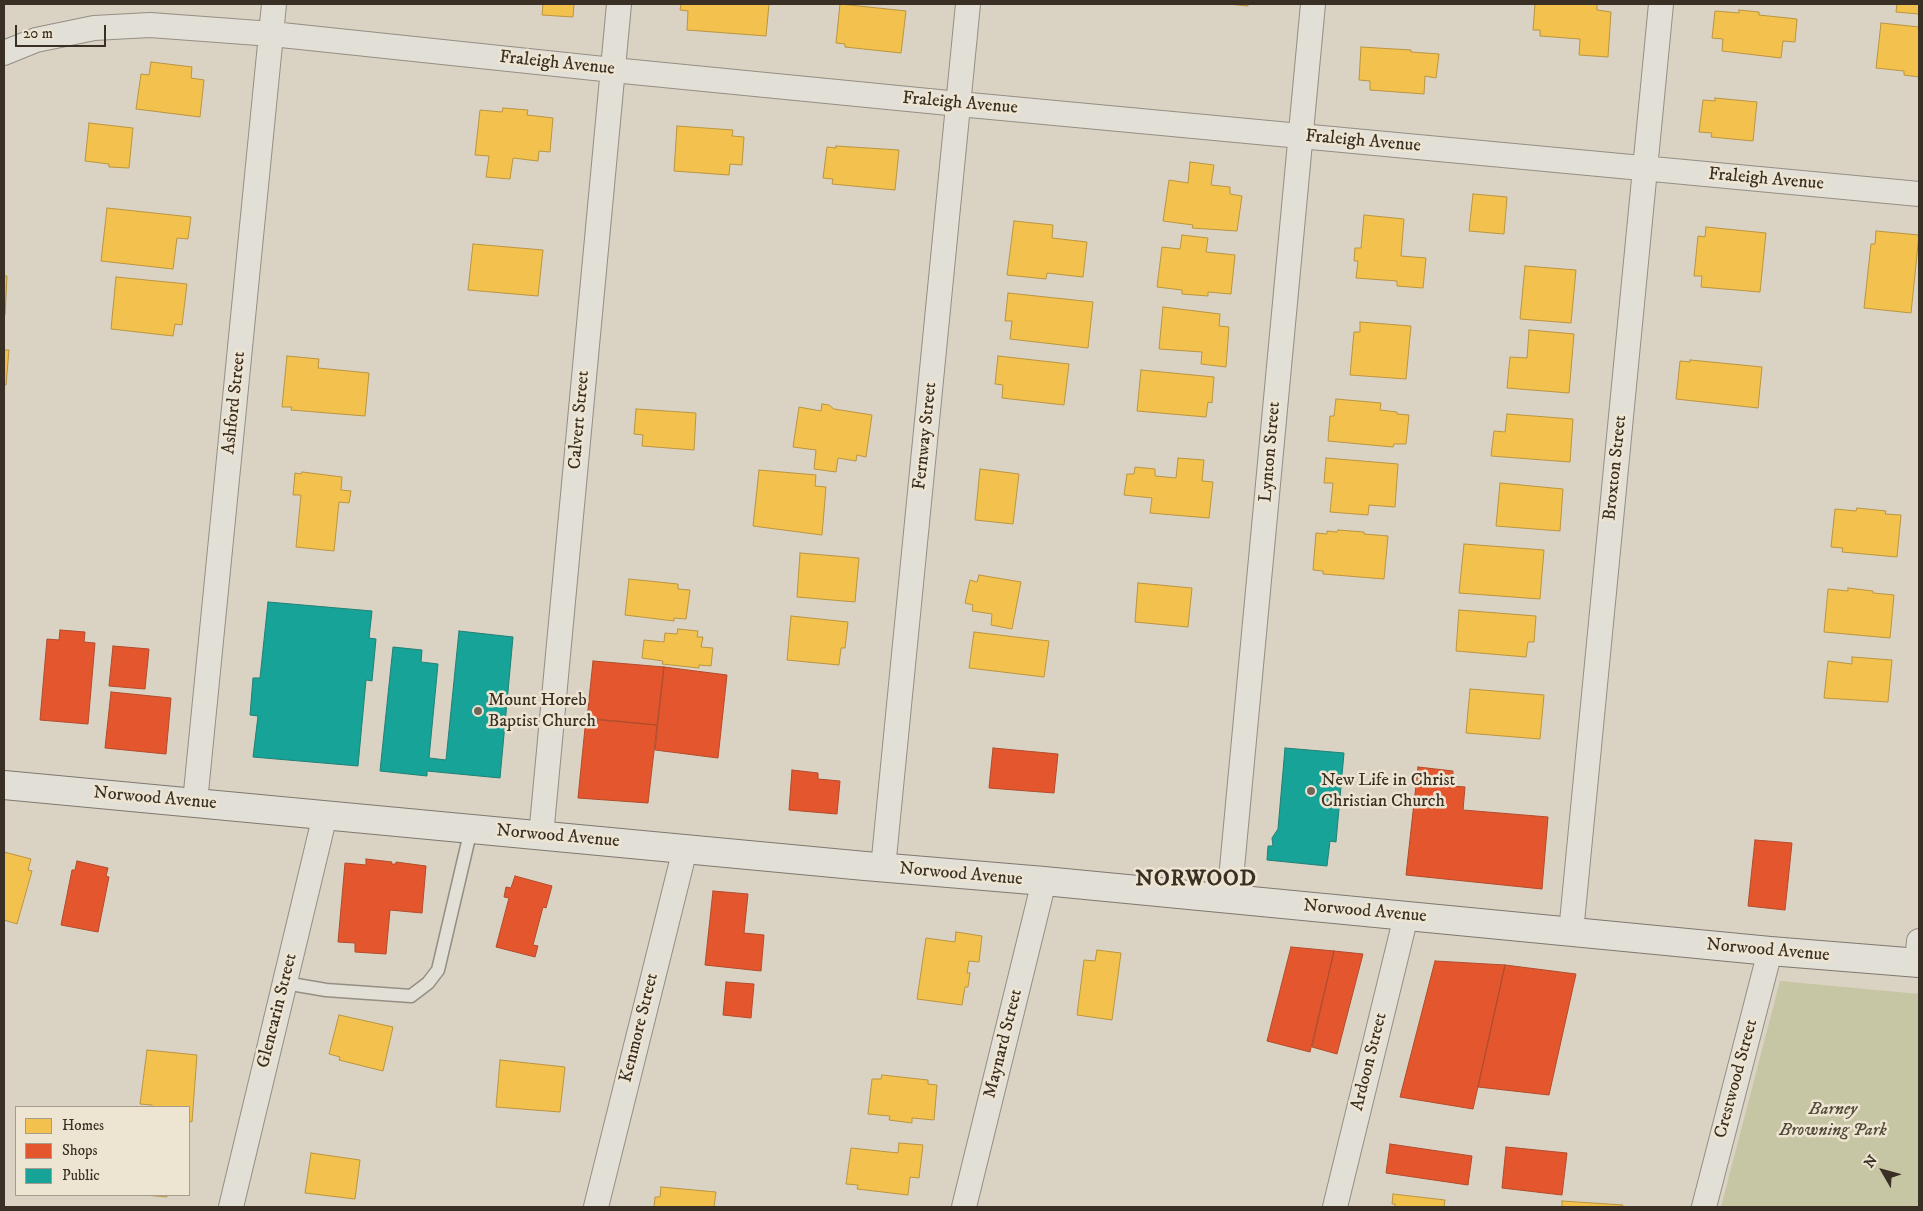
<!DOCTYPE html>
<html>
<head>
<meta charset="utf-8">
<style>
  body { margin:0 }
  #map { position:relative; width:1923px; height:1211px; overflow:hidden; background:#dad2c2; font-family:"IM FELL DW Pica",serif }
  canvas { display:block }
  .frame { position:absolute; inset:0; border:5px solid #392f24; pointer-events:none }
  .legend { position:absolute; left:15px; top:1106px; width:175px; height:90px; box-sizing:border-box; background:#ede4d1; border:1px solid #a59c8c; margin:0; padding:6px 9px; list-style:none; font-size:15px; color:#392f24 }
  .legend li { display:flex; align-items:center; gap:10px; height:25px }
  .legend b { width:25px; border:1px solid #a59c8c }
  .north { position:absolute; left:1858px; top:1146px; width:50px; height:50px; -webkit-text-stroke:4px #ede4d1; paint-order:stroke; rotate:308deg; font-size:14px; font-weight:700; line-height:20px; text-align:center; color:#392f24 }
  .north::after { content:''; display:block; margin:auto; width:18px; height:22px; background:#392f24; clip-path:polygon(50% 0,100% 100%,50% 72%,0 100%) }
  .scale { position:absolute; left:15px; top:25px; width:91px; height:22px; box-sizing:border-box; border:2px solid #392f24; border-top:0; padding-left:6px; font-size:15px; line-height:18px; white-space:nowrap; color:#392f24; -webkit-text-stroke:4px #ede4d1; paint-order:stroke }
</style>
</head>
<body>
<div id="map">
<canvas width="1923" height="1211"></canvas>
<div class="frame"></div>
<ul class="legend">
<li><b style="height:14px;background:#f2c14e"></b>Homes</li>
<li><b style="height:14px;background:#e4572e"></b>Shops</li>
<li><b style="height:14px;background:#17a398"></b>Public</li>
</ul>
<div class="north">N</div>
<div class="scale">20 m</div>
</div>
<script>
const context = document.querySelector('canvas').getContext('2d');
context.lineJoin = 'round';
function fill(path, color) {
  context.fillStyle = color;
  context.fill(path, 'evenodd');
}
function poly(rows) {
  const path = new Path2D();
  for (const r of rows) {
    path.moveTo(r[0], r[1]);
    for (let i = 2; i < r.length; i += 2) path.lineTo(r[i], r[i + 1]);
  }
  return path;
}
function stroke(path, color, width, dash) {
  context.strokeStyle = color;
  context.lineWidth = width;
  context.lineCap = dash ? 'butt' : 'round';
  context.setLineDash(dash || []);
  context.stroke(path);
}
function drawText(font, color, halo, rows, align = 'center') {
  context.font = font + ' "IM FELL DW Pica",serif';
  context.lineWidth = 5;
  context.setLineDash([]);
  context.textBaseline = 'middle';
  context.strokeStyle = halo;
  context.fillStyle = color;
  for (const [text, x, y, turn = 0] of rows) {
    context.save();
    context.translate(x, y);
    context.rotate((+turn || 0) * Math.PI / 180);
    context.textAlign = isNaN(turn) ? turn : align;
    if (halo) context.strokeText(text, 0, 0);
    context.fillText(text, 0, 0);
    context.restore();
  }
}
const green = poly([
  [1780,981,1919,994,1919,1207,1721,1207]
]);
const homes = poly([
  [537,4,574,4,573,17,542,15,543,4,537,4],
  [681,4,769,4,766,36,687,30,688,11,680,10,681,4],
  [840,4,906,11,901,53,845,47,845,44,836,43,840,4],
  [1228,4,1248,4,1248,6,1228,4],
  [1535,4,1597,4,1597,10,1611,12,1608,57,1579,55,1580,39,1540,36,1540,30,1533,30,1535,4],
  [1897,4,1919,4,1919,14,1896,12,1897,4],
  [1739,10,1759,12,1759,15,1797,19,1795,42,1783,41,1781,58,1722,51,1723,39,1712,38,1715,11,1739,13,1739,10],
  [1881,23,1919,27,1919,77,1904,75,1904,71,1876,68,1881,23],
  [1361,47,1411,50,1411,52,1439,54,1436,78,1425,76,1424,94,1370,90,1370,81,1359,80,1361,47],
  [151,62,192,67,191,78,204,80,200,117,136,109,141,74,149,75,151,62],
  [1715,98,1757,102,1753,141,1711,137,1712,133,1699,132,1703,100,1715,101,1715,98],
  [503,108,528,110,527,115,553,118,550,152,539,151,538,161,513,158,510,179,486,177,489,156,475,155,480,110,502,112,503,108],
  [89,123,133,128,129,168,109,167,109,164,85,161,89,123],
  [677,126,733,130,732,136,744,137,742,165,730,164,729,175,674,171,677,126],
  [836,146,899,150,895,190,832,184,833,179,823,178,827,147,836,148,836,146],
  [1190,162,1214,165,1211,185,1230,187,1230,194,1242,196,1237,231,1192,228,1193,225,1163,221,1169,180,1188,183,1190,162],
  [1473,194,1507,197,1504,234,1469,231,1473,194],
  [107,208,191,217,188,239,177,238,173,269,101,261,107,208],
  [1364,215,1404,219,1401,256,1426,258,1423,288,1397,286,1397,281,1356,278,1358,261,1354,261,1355,248,1361,248,1364,215],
  [1014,221,1053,225,1052,238,1087,242,1083,277,1047,273,1046,279,1007,275,1014,221],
  [1706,227,1766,233,1760,292,1701,287,1702,276,1694,276,1698,236,1705,237,1706,227],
  [1876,231,1919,235,1911,313,1864,308,1871,244,1875,244,1876,231],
  [1182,235,1208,238,1206,252,1235,255,1231,294,1208,292,1208,296,1182,294,1182,290,1157,287,1162,247,1180,249,1182,235],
  [473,244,543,250,538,296,468,290,473,244],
  [1525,266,1576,270,1571,323,1520,319,1525,266],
  [4,276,7,276,5,315,4,315,4,276],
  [116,277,187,284,182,325,175,324,173,336,111,329,116,277],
  [1008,293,1093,302,1088,348,1010,339,1012,321,1005,321,1008,293],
  [1163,307,1220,314,1219,326,1229,327,1226,367,1201,364,1202,352,1159,349,1163,307],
  [1360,322,1411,326,1406,379,1350,375,1354,332,1360,332,1360,322],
  [1529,330,1574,334,1569,393,1507,388,1510,357,1527,358,1529,330],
  [4,350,9,350,6,385,4,385,4,350],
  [287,356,319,359,318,368,369,373,365,416,291,410,292,407,282,407,287,356],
  [998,356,1069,364,1064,405,1002,398,1003,385,995,384,998,356],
  [1690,360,1762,367,1758,408,1676,399,1680,361,1690,362,1690,360],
  [1141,370,1214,377,1212,403,1208,402,1206,417,1137,411,1141,370],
  [1336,399,1381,403,1380,410,1397,412,1397,414,1409,415,1406,444,1394,444,1393,447,1328,441,1330,416,1334,416,1336,399],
  [822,404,829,405,834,409,872,415,866,457,857,455,856,461,838,458,836,472,814,469,816,450,793,447,799,407,821,411,822,404],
  [636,409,696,413,694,450,642,446,643,435,634,434,636,409],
  [1507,414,1573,419,1570,462,1491,456,1494,431,1505,432,1507,414],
  [1178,458,1204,460,1202,481,1213,482,1209,518,1150,513,1152,498,1124,495,1127,474,1134,474,1135,467,1155,469,1155,476,1176,478,1178,458],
  [1326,458,1398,464,1395,507,1369,505,1368,515,1330,512,1333,483,1324,483,1326,458],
  [980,469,1019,474,1013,524,975,520,980,469],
  [759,470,816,475,815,486,826,487,822,535,753,526,759,470],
  [302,472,342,477,341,490,351,491,349,503,339,502,334,551,296,547,301,495,293,495,295,473,301,474,302,472],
  [1500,483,1563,489,1560,531,1496,526,1500,483],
  [1857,508,1886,511,1885,514,1901,515,1897,557,1842,552,1843,548,1831,547,1835,509,1856,511,1857,508],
  [1338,530,1364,532,1364,534,1388,536,1384,579,1323,574,1323,571,1313,570,1316,533,1327,534,1327,531,1337,532,1338,530],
  [1464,544,1544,550,1540,599,1459,593,1464,544],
  [800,553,859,558,855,602,797,597,800,553],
  [979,575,1021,582,1012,629,991,625,992,614,972,611,973,605,965,603,970,580,977,582,979,575],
  [629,579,678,584,678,589,690,590,686,619,674,618,674,621,625,615,629,579],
  [1138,583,1192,588,1188,627,1135,622,1138,583],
  [1848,588,1873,591,1873,593,1894,595,1890,638,1824,632,1828,589,1848,591,1848,588],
  [1459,610,1536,616,1534,642,1528,642,1526,657,1456,651,1459,610],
  [791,616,848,622,845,648,841,648,839,665,787,660,791,616],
  [678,629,698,631,697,637,703,637,701,647,713,648,711,666,699,665,699,668,662,664,663,661,642,658,644,640,664,642,665,633,677,634,678,629],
  [974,632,1049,641,1044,677,969,668,974,632],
  [1852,657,1892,660,1888,702,1824,698,1828,661,1852,664,1852,657],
  [1470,689,1544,695,1540,739,1466,733,1470,689],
  [4,852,31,859,28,870,32,871,17,924,4,920,4,852],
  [956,932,982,936,979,962,969,961,967,973,970,973,968,987,965,987,962,1005,917,999,926,938,955,942,956,932],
  [1097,950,1121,953,1112,1020,1077,1015,1084,960,1095,961,1097,950],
  [339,1015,393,1027,383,1071,339,1060,340,1057,329,1054,339,1015],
  [147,1050,197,1055,192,1122,189,1121,189,1107,152,1107,152,1105,140,1104,147,1050],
  [500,1060,565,1067,560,1112,496,1107,500,1060],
  [882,1075,928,1080,928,1084,937,1085,934,1120,912,1118,912,1123,889,1120,890,1116,868,1114,872,1079,881,1079,882,1075],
  [899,1143,923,1145,919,1178,910,1177,908,1195,857,1189,858,1185,846,1184,851,1148,898,1153,899,1143],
  [311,1153,360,1160,355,1199,305,1193,311,1153],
  [661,1187,716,1192,714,1207,654,1207,655,1197,660,1197,661,1187],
  [1393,1194,1445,1200,1444,1207,1395,1207,1395,1204,1392,1204,1393,1194],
  [145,1195,167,1195,167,1197,145,1195],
  [1562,1201,1623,1205,1622,1207,1562,1207,1562,1201]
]);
const shops = poly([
  [60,630,85,632,84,642,95,643,88,724,40,720,47,639,59,640,60,630],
  [113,646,149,649,145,689,109,686,113,646],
  [593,661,664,667,657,725,587,719,593,661],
  [664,667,727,675,718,758,655,750,664,667],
  [111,692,171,698,166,754,105,748,111,692],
  [586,718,657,725,648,803,578,798,586,718],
  [993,748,1058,754,1054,793,989,788,993,748],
  [1418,767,1453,771,1452,786,1465,787,1463,810,1548,817,1542,889,1406,875,1418,767],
  [792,770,818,773,818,779,840,781,837,814,789,810,792,770],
  [1755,840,1792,843,1785,910,1748,906,1755,840],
  [366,859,392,862,391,864,396,864,396,862,426,866,422,913,390,910,386,954,355,952,355,943,338,942,345,863,366,865,366,859],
  [77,861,108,868,106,876,109,877,98,932,61,925,72,870,75,870,77,861],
  [515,876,552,886,546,908,543,907,533,945,538,946,535,957,496,947,509,898,504,897,506,887,511,888,515,876],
  [713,891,748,894,744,933,764,935,761,971,705,965,713,891],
  [1291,947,1334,951,1310,1052,1267,1041,1291,947],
  [1334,951,1363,954,1337,1054,1312,1047,1334,951],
  [1435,961,1505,965,1473,1109,1400,1097,1435,961],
  [1505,965,1576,974,1549,1095,1478,1087,1505,965],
  [726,982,754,984,751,1018,723,1015,726,982],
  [1390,1144,1472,1156,1468,1185,1386,1173,1390,1144],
  [1506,1147,1567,1153,1562,1195,1502,1188,1506,1147]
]);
const public = poly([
  [268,602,372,611,369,638,376,639,372,681,366,680,358,766,253,757,258,716,250,715,253,678,260,678,268,602],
  [459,631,513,637,500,778,427,771,427,776,380,771,393,647,422,650,421,662,438,664,429,758,446,760,459,631],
  [1285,748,1344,753,1336,842,1330,841,1327,866,1267,860,1268,846,1273,846,1272,838,1278,829,1285,748]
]);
const service = poly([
  [285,983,326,990,411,996,428,983,438,970,471,829]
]);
const minor = poly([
  [4,53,36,40,94,28,150,25,272,34,613,70,959,104,1919,194],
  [195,802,274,4],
  [541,836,619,4],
  [883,868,968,4],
  [1229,900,1313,4],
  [1571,932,1661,4],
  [1917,963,1919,941],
  [231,1207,325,815],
  [596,1207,685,849],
  [964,1207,1044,881],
  [1335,1207,1406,916],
  [1704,1207,1770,951]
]);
const secondary = poly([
  [4,785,865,866,1044,881,1770,951,1919,963]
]);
const markers = [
  [478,711,5,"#71685b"],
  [1311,791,5,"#71685b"]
];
const streetNames = [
  ["Fraleigh Avenue",557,64,6],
  ["Fraleigh Avenue",960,104,5],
  ["Fraleigh Avenue",1363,142,5],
  ["Fraleigh Avenue",1766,180,5],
  ["Ashford Street",235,403,-84],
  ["Calvert Street",580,420,-85],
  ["Fernway Street",926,436,-84],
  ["Lynton Street",1271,452,-85],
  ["Broxton Street",1616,468,-84],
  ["Norwood Avenue",155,799,5],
  ["Norwood Avenue",558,837,5],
  ["Norwood Avenue",961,875,5],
  ["Norwood Avenue",1365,912,5],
  ["Norwood Avenue",1768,951,5],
  ["Glencarin Street",278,1011,-76],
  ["Kenmore Street",640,1028,-76],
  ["Maynard Street",1004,1044,-76],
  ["Ardoon Street",1370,1062,-76],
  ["Crestwood Street",1737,1079,-75]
];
const poiNames = [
  ["Mount Horeb",488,701],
  ["Baptist Church",488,722],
  ["New Life in Christ",1321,781],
  ["Christian Church",1321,802]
];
const parkNames = [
  ["Barney",1833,1110],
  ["Browning Park",1833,1131]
];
const districtNames = [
  ["NORWOOD",1196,880]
];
fill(green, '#c6c6a5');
fill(homes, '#f2c14e');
stroke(homes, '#ba9541', 1);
fill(shops, '#e4572e');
stroke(shops, '#b14b2b', 1);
fill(public, '#17a398');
stroke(public, '#218075', 1);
stroke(service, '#948e84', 15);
stroke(minor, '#948e84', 26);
stroke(secondary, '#7e786f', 30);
stroke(service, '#e2dfd6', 12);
stroke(minor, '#e2dfd6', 24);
stroke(secondary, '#e2dfd6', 28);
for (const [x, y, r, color] of markers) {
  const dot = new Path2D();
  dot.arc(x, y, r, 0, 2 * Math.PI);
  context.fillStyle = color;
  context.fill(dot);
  stroke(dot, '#ede4d1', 2);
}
drawText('18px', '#392f24', '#ede4d1', streetNames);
drawText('18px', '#392f24', '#ede4d1', poiNames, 'left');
drawText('italic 18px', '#524b39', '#ede4d1', parkNames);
context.letterSpacing = '1px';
drawText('bold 22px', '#392f24', '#ede4d1', districtNames);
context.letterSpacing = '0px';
</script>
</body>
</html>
